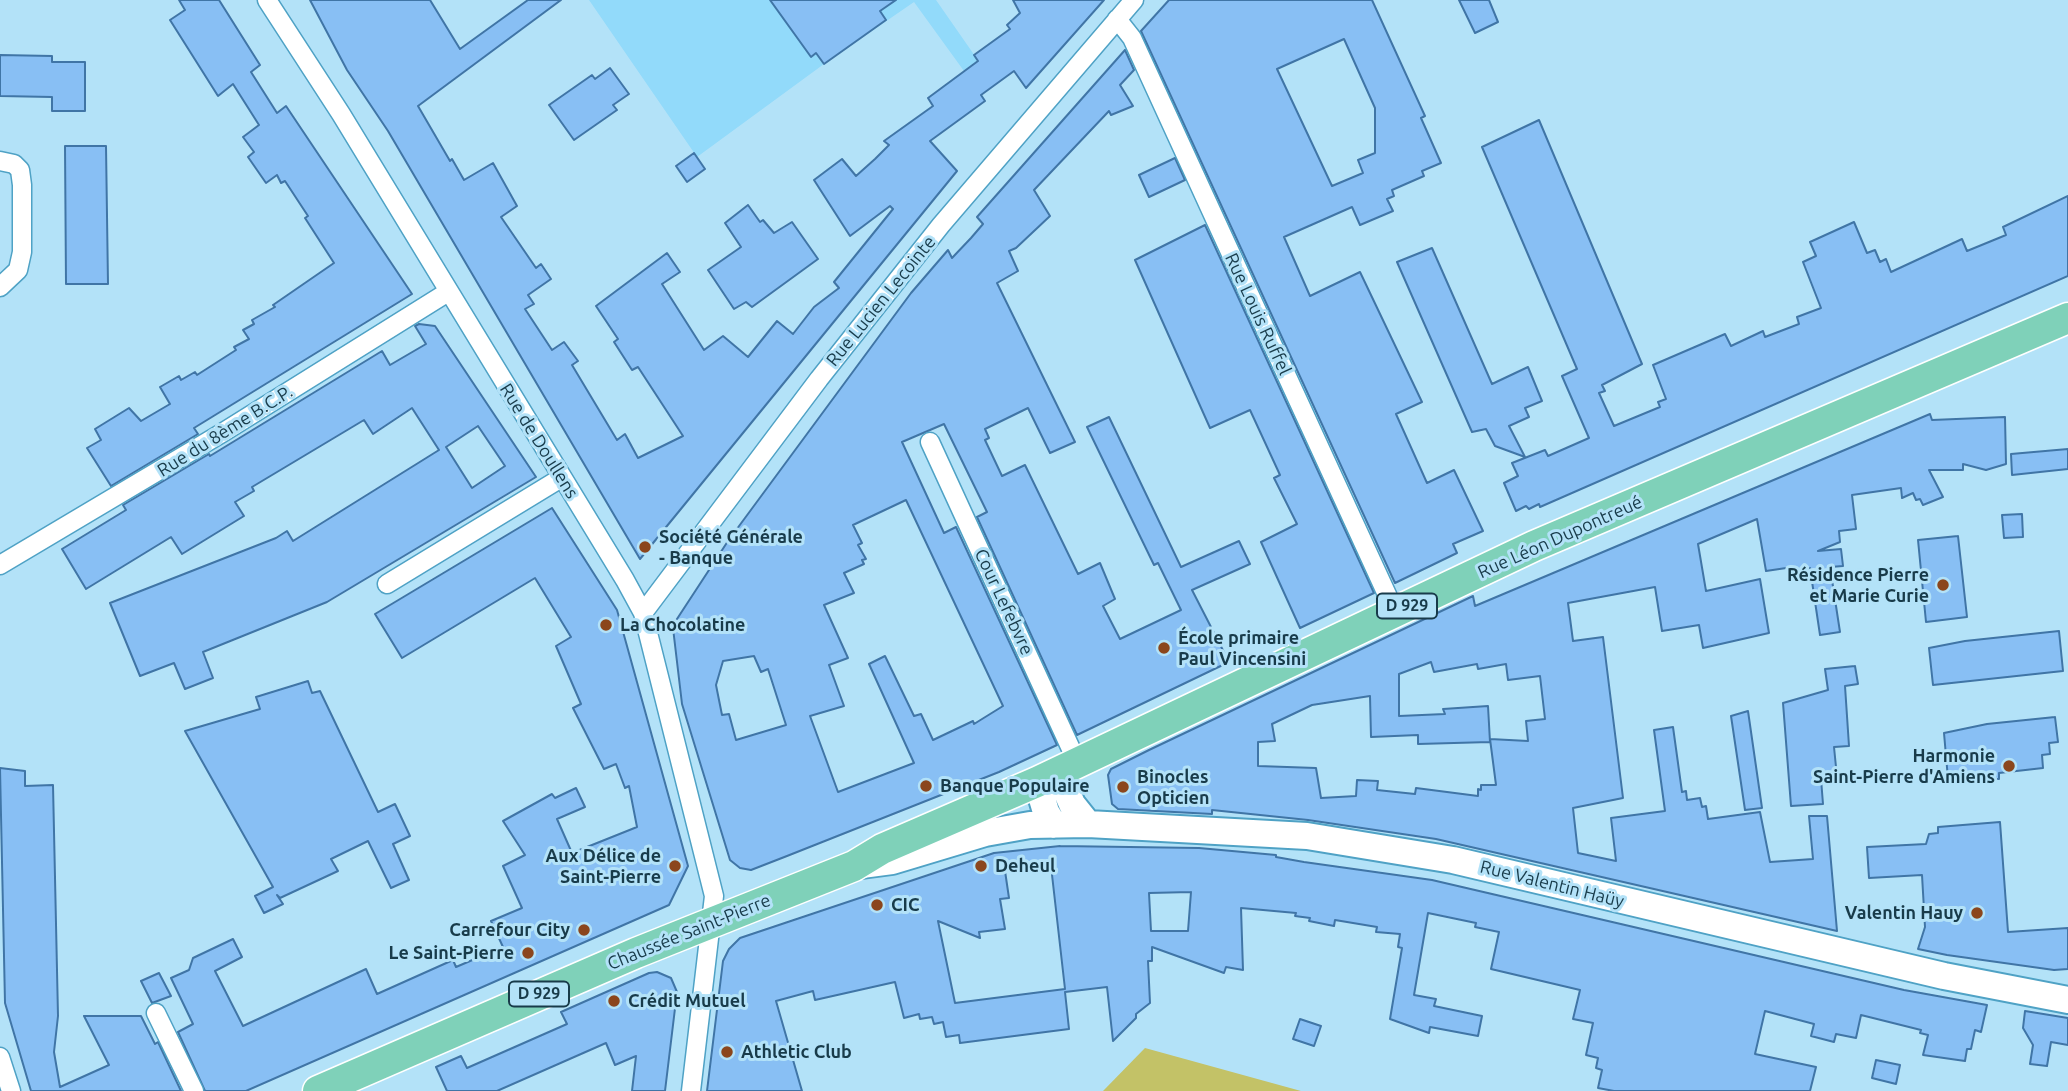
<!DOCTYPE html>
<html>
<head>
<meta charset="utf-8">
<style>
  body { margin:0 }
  canvas { display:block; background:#b3e2f8 }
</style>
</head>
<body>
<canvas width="2068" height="1091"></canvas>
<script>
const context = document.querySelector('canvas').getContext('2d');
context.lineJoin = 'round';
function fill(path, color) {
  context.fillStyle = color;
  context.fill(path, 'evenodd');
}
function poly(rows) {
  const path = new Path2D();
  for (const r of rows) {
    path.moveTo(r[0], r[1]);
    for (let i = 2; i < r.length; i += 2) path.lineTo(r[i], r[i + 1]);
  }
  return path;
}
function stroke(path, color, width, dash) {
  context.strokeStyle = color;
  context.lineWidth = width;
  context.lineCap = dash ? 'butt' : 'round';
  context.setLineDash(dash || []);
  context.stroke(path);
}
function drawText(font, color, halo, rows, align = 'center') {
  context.font = font + ' Ubuntu,sans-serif';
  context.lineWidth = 6;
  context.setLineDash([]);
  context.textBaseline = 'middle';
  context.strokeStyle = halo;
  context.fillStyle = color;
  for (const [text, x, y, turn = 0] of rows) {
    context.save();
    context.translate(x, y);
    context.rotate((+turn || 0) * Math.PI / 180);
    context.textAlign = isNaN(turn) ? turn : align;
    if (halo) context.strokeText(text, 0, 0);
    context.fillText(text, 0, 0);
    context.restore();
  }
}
const built = poly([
  [589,0,936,0,991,79,977,89,914,2,824,64,697,157]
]);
const green = poly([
  [1145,1048,1301,1091,1103,1091]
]);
const building = poly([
  [179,0,219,0,260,65,251,72,277,113,286,106,412,294,194,428,198,434,111,486,87,448,101,440,95,429,129,408,141,421,170,404,160,387,179,376,181,380,195,372,197,375,236,350,234,347,249,339,243,330,254,324,252,320,275,307,273,305,334,263,305,218,308,216,285,181,281,183,277,175,266,183,248,157,254,152,243,137,259,125,233,84,218,96,170,20,185,10,179,0],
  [310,0,430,0,460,49,528,0,561,0,418,106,450,161,452,159,464,180,493,163,517,206,501,217,536,268,541,264,551,279,528,295,534,304,525,309,552,350,564,342,578,361,572,365,617,440,625,434,638,458,683,436,638,367,632,370,614,342,618,339,596,306,667,253,680,272,662,284,704,350,723,336,748,357,777,321,793,334,814,307,839,288,834,282,893,209,890,206,850,236,814,180,842,159,856,176,875,159,889,145,884,141,933,106,928,98,978,61,974,55,1010,29,1007,25,1020,13,1013,0,1104,0,1026,88,1014,71,981,95,985,101,930,141,957,171,640,559,388,131,347,70,310,0],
  [770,0,896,0,880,11,886,20,824,64,816,53,811,57,770,0],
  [1169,0,1372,0,1425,116,1421,118,1441,163,1422,171,1424,176,1392,190,1394,196,1387,199,1393,211,1360,225,1352,207,1284,237,1310,296,1360,272,1422,402,1396,414,1427,483,1454,470,1483,531,1453,544,1457,553,1395,583,1141,31,1169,0],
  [1344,39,1375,108,1375,153,1358,160,1363,173,1332,186,1277,69,1344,39],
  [1459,0,1489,0,1498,22,1475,33,1459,0],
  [1125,50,1134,70,1120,85,1133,106,1111,115,1109,111,1034,190,1050,216,1016,248,1009,251,1018,271,997,283,1075,442,1050,453,1028,408,985,429,989,438,985,440,1002,476,1025,465,1078,574,1100,563,1115,599,1103,606,1120,639,1181,610,1158,563,1154,565,1087,427,1109,417,1181,567,1239,541,1250,564,1192,590,1229,662,1077,735,977,517,987,512,944,424,902,442,944,533,956,527,1057,745,999,772,787,856,751,870,740,868,730,860,682,704,673,628,675,622,728,541,911,293,948,250,952,258,971,238,983,224,977,217,1125,50],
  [906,500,1003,706,974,724,973,721,933,740,921,714,914,716,885,656,869,664,914,763,838,792,810,716,844,706,829,665,848,658,824,605,854,593,844,573,864,564,862,560,866,559,858,545,862,543,853,525,906,500],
  [754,656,761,672,768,669,786,725,736,740,729,714,722,715,716,685,723,661,754,656],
  [0,55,52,56,52,62,85,62,85,111,52,111,52,97,0,96,0,55],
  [610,68,629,94,613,105,617,110,574,140,549,105,592,75,595,79,610,68],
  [1539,120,1642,364,1602,385,1605,391,1599,393,1614,426,1660,407,1658,402,1666,399,1653,365,1725,334,1731,346,1763,331,1765,337,1799,324,1797,317,1821,308,1803,262,1816,256,1810,242,1854,222,1867,253,1875,250,1880,262,1886,259,1891,272,1962,239,1967,251,2006,235,2003,227,2068,196,2068,276,1540,507,1539,504,1529,509,1526,506,1516,511,1504,483,1518,476,1512,463,1545,450,1548,456,1589,438,1562,376,1577,369,1482,147,1539,120],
  [65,146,106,146,108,284,66,284,65,146],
  [694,153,705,169,687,182,676,166,694,153],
  [1175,158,1185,180,1149,197,1139,175,1175,158],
  [748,205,760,222,763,220,774,233,792,222,818,259,752,307,746,302,734,309,708,270,741,247,725,223,748,205],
  [1205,225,1374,593,1300,628,1261,542,1297,524,1274,478,1280,475,1250,410,1210,428,1135,260,1205,225],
  [1432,248,1492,384,1528,367,1542,401,1525,408,1529,417,1509,426,1525,457,1495,446,1486,429,1472,432,1397,262,1432,248],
  [419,324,435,326,536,477,327,602,203,652,213,678,185,689,174,663,140,676,110,603,276,538,287,531,293,541,439,450,412,408,373,434,364,420,252,487,254,491,235,502,244,516,182,554,171,537,86,589,62,549,126,510,123,505,209,454,210,456,382,351,390,365,426,344,415,326,419,324],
  [478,426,505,466,472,488,446,447,478,426],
  [1930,414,1932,420,2005,417,2006,464,1986,470,1963,464,1963,470,1929,470,1943,497,1923,505,1920,499,1916,500,1913,493,1902,498,1901,488,1852,495,1856,529,1839,531,1840,542,1818,551,1841,549,1843,566,1830,567,1840,632,1820,635,1810,568,1794,570,1793,567,1766,571,1757,519,1698,544,1706,591,1760,579,1769,633,1703,648,1699,625,1662,631,1655,587,1568,603,1573,641,1603,637,1623,798,1573,808,1578,853,1616,861,1611,818,1665,811,1654,730,1673,727,1682,792,1686,791,1687,800,1700,798,1702,807,1706,806,1708,819,1760,812,1770,862,1813,859,1809,816,1827,816,1837,931,1436,839,1308,820,1212,810,1212,814,1118,809,1112,804,1108,775,1111,769,1149,750,1473,596,1475,606,1930,414],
  [1431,662,1434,672,1477,664,1478,669,1506,664,1508,680,1540,676,1545,719,1526,721,1528,741,1490,739,1496,785,1481,785,1481,790,1478,789,1478,796,1416,788,1415,794,1377,790,1378,781,1357,780,1356,796,1321,798,1316,768,1258,766,1258,742,1275,741,1272,724,1312,705,1370,696,1371,737,1418,735,1418,744,1490,742,1488,706,1443,709,1445,714,1399,716,1399,674,1431,662],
  [2068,449,2068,469,2012,475,2011,454,2068,449],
  [552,508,617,610,688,866,669,905,246,1091,205,1091,178,1032,193,1024,171,978,189,970,193,958,233,939,242,957,215,971,243,1026,366,969,377,994,453,960,456,967,503,947,491,921,522,908,503,866,525,855,503,821,552,794,555,798,576,788,585,807,557,819,572,853,637,827,629,786,625,788,616,764,604,769,573,708,581,704,556,646,571,637,535,578,402,658,375,614,552,508],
  [2022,514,2023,537,2004,538,2002,515,2022,514],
  [1958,536,1967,617,1926,622,1918,540,1958,536],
  [2059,631,2063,671,1933,685,1929,648,1965,641,2059,631],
  [1855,666,1858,684,1845,686,1849,746,1834,747,1837,777,1821,779,1823,804,1791,806,1783,703,1828,690,1825,669,1855,666],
  [308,681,312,693,320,691,378,812,395,804,410,836,393,844,409,880,391,888,368,841,331,859,338,871,280,898,277,895,283,904,264,913,255,896,273,887,185,731,260,709,256,697,308,681],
  [1748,711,1762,808,1745,810,1731,716,1748,711],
  [2055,717,2058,742,2049,743,2050,754,2042,755,2043,768,1999,773,1999,779,1948,779,1944,733,1987,724,2055,717],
  [0,768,25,771,25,786,53,785,58,1016,54,1052,60,1087,109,1065,84,1016,141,1016,155,1044,158,1042,181,1091,31,1091,5,1003,0,768],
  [2000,822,2008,932,2068,928,2068,969,2054,970,1947,955,1918,949,1925,927,1922,875,1869,878,1867,847,1926,844,1929,834,1938,833,1938,827,2000,822],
  [1060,846,1199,848,1276,855,1276,857,1304,862,1432,880,1904,990,1987,1005,1981,1032,1975,1030,1971,1049,1967,1049,1965,1061,1923,1055,1928,1035,1920,1033,1921,1030,1861,1015,1856,1038,1836,1034,1834,1042,1811,1036,1814,1024,1765,1011,1755,1054,1816,1067,1810,1091,1614,1091,1598,1088,1602,1070,1596,1068,1598,1058,1586,1055,1593,1023,1573,1019,1580,990,1491,969,1499,932,1475,927,1476,923,1428,913,1414,995,1436,999,1434,1006,1482,1016,1478,1036,1430,1027,1429,1033,1390,1019,1402,948,1398,947,1400,934,1376,932,1377,927,1335,920,1334,926,1309,921,1310,918,1295,916,1296,913,1241,908,1243,970,1226,967,1224,973,1152,947,1152,961,1148,961,1150,1003,1136,1014,1136,1018,1113,1041,1107,987,1065,992,1069,1029,960,1043,959,1035,946,1037,943,1022,934,1024,932,1017,920,1019,919,1014,904,1018,895,982,815,1000,813,991,776,1001,802,1091,707,1091,723,961,729,949,740,938,994,853,1060,846],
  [1051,866,1065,989,955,1003,938,921,980,938,979,932,1005,929,1000,899,1009,898,1005,871,1051,866],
  [1191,892,1188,931,1151,931,1149,893,1191,892],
  [657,972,671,978,677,992,665,1091,632,1091,636,1056,615,1065,606,1043,497,1091,447,1091,436,1067,461,1056,467,1068,567,1024,561,1012,649,973,657,972],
  [159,973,171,996,152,1003,141,981,159,973],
  [2025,1011,2068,1018,2068,1045,2051,1042,2047,1066,2030,1064,2033,1045,2023,1028,2025,1011],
  [1300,1019,1321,1026,1314,1046,1293,1039,1300,1019],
  [1876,1060,1900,1065,1896,1084,1872,1078,1876,1060]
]);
const street = poly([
  [267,0,341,114,625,580,643,613,714,896,691,1091],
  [1117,19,1132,38,1395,612],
  [0,161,14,164,20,170,22,185,22,252,18,270,0,287],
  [930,442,1077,762],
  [0,565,222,433,448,292],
  [387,584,561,478],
  [643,613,819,379,941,225,1134,0],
  [156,1013,194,1091],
  [0,1057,11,1091]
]);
const secondary = poly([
  [1058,772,1072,804,1088,824],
  [1037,782,1046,812,1054,825],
  [854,866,892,861,985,833,1030,825,1088,824,1307,836,1453,860,1944,976,2068,1000]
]);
const primary = poly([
  [318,1091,636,953,854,866,882,849,1037,782,1534,546,2068,318]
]);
const markers = [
  [645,547,7,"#8b461d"],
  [1943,585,7,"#8b461d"],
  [606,625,7,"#8b461d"],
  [1164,648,7,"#8b461d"],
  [2009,766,7,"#8b461d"],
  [926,786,7,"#8b461d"],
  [1123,787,7,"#8b461d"],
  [675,866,7,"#8b461d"],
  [981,866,7,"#8b461d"],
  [877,905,7,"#8b461d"],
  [1977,913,7,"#8b461d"],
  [584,930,7,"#8b461d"],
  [528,953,7,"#8b461d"],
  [614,1001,7,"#8b461d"],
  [727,1052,7,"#8b461d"]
];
const shields = [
  [1407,606,60],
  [539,994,60]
];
const shieldNames = [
  ["D 929",1407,606],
  ["D 929",539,994]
];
const streetNames = [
  ["Rue Lucien Lecointe",881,301,-51],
  ["Rue Louis Ruffel",1258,314,65],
  ["Rue du 8ème B.C.P.",225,431,-32],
  ["Rue de Doullens",539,441,58],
  ["Rue Léon Dupontreué",1560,537,-24],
  ["Cour Lefebvre",1004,602,65],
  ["Rue Valentin Haüy",1552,884,14],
  ["Chaussée Saint-Pierre",689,932,-22]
];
const poiNames = [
  ["Société Générale",659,537],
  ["- Banque",659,558],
  ["Résidence Pierre",1929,575,"right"],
  ["et Marie Curie",1929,596,"right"],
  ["La Chocolatine",620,625],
  ["École primaire",1178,638],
  ["Paul Vincensini",1178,659],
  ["Harmonie",1995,756,"right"],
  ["Saint-Pierre d'Amiens",1995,777,"right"],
  ["Binocles",1137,777],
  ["Opticien",1137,798],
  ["Banque Populaire",940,786],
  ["Aux Délice de",661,856,"right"],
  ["Saint-Pierre",661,877,"right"],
  ["Deheul",995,866],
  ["CIC",891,905],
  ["Valentin Hauy",1963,913,"right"],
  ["Carrefour City",570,930,"right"],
  ["Le Saint-Pierre",514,953,"right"],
  ["Crédit Mutuel",628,1001],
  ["Athletic Club",741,1052]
];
fill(built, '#92dafa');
fill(green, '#c3c267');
fill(building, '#88bff4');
stroke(building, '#4075a6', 2);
stroke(street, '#4fa2c5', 21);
stroke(secondary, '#4fa2c5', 30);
stroke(primary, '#fff', 33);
stroke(street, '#fff', 18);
stroke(secondary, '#fff', 26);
stroke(primary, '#7fd1b9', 30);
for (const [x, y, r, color] of markers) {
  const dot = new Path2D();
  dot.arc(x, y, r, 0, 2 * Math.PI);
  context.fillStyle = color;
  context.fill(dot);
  stroke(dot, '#b3e2f8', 2.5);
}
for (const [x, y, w] of shields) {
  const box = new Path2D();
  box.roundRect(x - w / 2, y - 12.5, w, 25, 5);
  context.fillStyle = '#b3e2f8';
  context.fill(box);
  stroke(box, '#183b4a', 2);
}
drawText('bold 16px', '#183b4a', null, shieldNames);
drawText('18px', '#183b4a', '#b3e2f8', streetNames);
drawText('bold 18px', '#183b4a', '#b3e2f8', poiNames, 'left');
</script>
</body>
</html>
